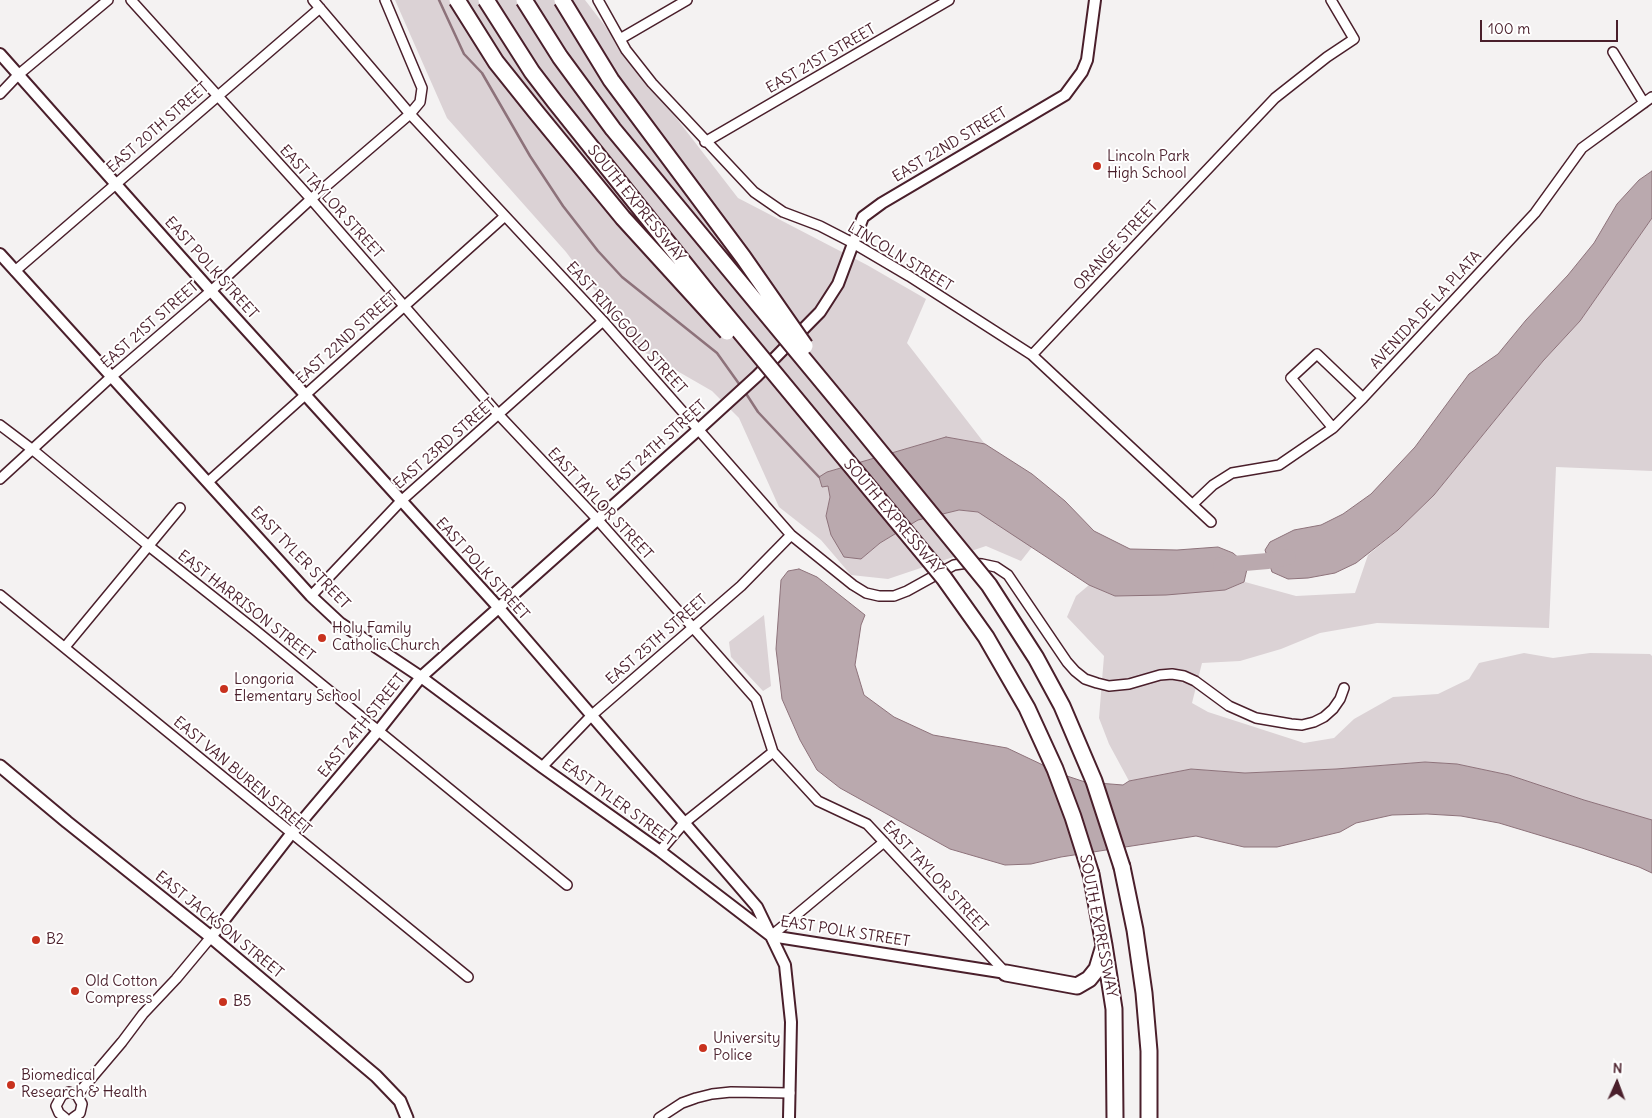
<!DOCTYPE html>
<html>
<head>
<meta charset="utf-8">
<style>
  body { margin:0 }
  #map { position:relative; width:1652px; height:1118px; overflow:hidden; background:#f4f2f2; font-family:Delius,sans-serif }
  canvas { display:block }
  .north { position:absolute; left:1592px; top:1058px; width:50px; height:50px; -webkit-text-stroke:4px #fff; paint-order:stroke; rotate:2deg; font-size:14px; font-weight:700; line-height:20px; text-align:center; color:#4a1f2b }
  .north::after { content:''; display:block; margin:auto; width:18px; height:22px; background:#4a1f2b; clip-path:polygon(50% 0,100% 100%,50% 72%,0 100%) }
  .scale { position:absolute; left:1480px; top:20px; width:138px; height:22px; box-sizing:border-box; border:2px solid #4a1f2b; border-top:0; padding-left:6px; font-size:15px; line-height:18px; white-space:nowrap; color:#4a1f2b; -webkit-text-stroke:4px #fff; paint-order:stroke }
</style>
</head>
<body>
<div id="map">
<canvas width="1652" height="1118"></canvas>
<div class="north">N</div>
<div class="scale">100 m</div>
</div>
<script>
const context = document.querySelector('canvas').getContext('2d');
context.lineJoin = 'round';
function fill(path, color) {
  context.fillStyle = color;
  context.fill(path, 'evenodd');
}
function poly(rows) {
  const path = new Path2D();
  for (const r of rows) {
    path.moveTo(r[0], r[1]);
    for (let i = 2; i < r.length; i += 2) path.lineTo(r[i], r[i + 1]);
  }
  return path;
}
function stroke(path, color, width, dash) {
  context.strokeStyle = color;
  context.lineWidth = width;
  context.lineCap = dash ? 'butt' : 'round';
  context.setLineDash(dash || []);
  context.stroke(path);
}
function drawText(font, color, halo, rows, align = 'center') {
  context.font = font + ' Delius,sans-serif';
  context.lineWidth = 4;
  context.setLineDash([]);
  context.textBaseline = 'middle';
  context.strokeStyle = halo;
  context.fillStyle = color;
  for (const [text, x, y, turn = 0] of rows) {
    context.save();
    context.translate(x, y);
    context.rotate((+turn || 0) * Math.PI / 180);
    context.textAlign = isNaN(turn) ? turn : align;
    if (halo) context.strokeText(text, 0, 0);
    context.fillText(text, 0, 0);
    context.restore();
  }
}
const green = poly([
  [395,0,585,0,738,198,867,265,926,299,907,343,985,444,946,437,827,472,830,497,826,516,861,559,880,543,918,520,959,510,979,512,1032,547,1021,561,986,546,888,579,851,575,821,540,779,507,739,418,712,391,639,349,566,252,447,118],
  [1652,218,1652,471,1556,467,1549,628,1377,623,1320,633,1281,649,1240,661,1202,663,1192,703,1208,712,1304,743,1334,738,1354,719,1393,697,1438,694,1469,679,1479,663,1524,653,1553,658,1590,653,1650,654,1652,656,1652,820,1584,800,1509,775,1457,764,1425,762,1336,769,1245,773,1191,769,1129,781,1109,744,1099,718,1104,656,1067,617,1076,596,1089,585,1115,596,1225,590,1245,582,1296,596,1355,593,1368,555,1398,530,1434,495,1543,361,1580,321],
  [764,615,771,686,763,691,731,657,729,642]
]);
const water = poly([
  [1652,171,1652,218,1580,321,1543,361,1434,495,1398,530,1356,563,1335,573,1308,578,1288,579,1272,572,1265,550,1270,542,1294,530,1321,525,1343,514,1371,494,1415,447,1469,374,1498,354,1526,320,1568,275,1594,243,1617,204,1639,180,1652,171],
  [946,437,985,444,1032,474,1065,501,1094,531,1130,549,1177,550,1218,547,1233,553,1241,560,1247,569,1244,582,1225,590,1166,595,1115,596,1089,585,978,512,959,510,918,520,880,543,861,559,844,557,831,535,826,516,830,497,828,486,822,487,819,477,827,472,946,437],
  [799,569,817,577,865,615,861,625,855,665,864,695,894,717,933,735,1007,748,1064,775,1085,782,1123,785,1129,781,1191,769,1245,773,1336,769,1425,762,1457,764,1509,775,1584,800,1652,820,1652,873,1639,867,1582,848,1499,823,1461,816,1427,814,1392,815,1356,823,1340,832,1277,847,1244,847,1196,836,1061,857,1031,864,1005,865,950,849,840,788,817,770,800,740,782,699,776,649,781,580,788,571,799,569]
]);
const stream = poly([
  [439,0,464,54,482,73,530,156,563,206,598,251,622,277,717,353,742,388],
  [745,392,758,412,819,477]
]);
const river = poly([
  [1221,565,1268,561,1288,557]
]);
const minor = poly([
  [131,0,311,199,499,415,597,519,756,699,773,752,818,801,867,824,1006,973],
  [313,0,410,114,603,321,791,535,853,585,866,593,879,596,894,596,907,591,954,565,968,563,982,564,996,567,1008,575,1067,662,1075,671,1085,679,1097,683,1109,686,1129,684,1160,675,1172,674,1184,676,1195,681,1229,706,1256,718,1291,724,1302,725,1314,722,1324,717,1333,709,1340,699,1344,688],
  [598,0,626,50,652,83,754,192,783,212,820,226,853,243,909,276,1032,355,1211,522],
  [620,39,687,0],
  [1613,52,1644,103],
  [0,94,18,75,108,0],
  [705,142,949,0],
  [15,271,320,8],
  [1032,355,1275,98,1327,57,1354,39,1331,0],
  [0,425,33,450,150,547,255,630,567,885],
  [1333,428,1291,378,1317,354,1363,398],
  [0,479,111,377,211,291,311,199,410,114,420,102,422,88,385,0],
  [208,482,505,216],
  [1193,504,1213,485,1232,473,1279,465,1333,428,1363,398,1535,213,1582,148,1652,97],
  [0,595,468,977],
  [311,596,401,501,603,321],
  [65,647,180,508],
  [542,767,592,715,741,586,791,535],
  [660,851,684,823,773,752],
  [771,936,884,842],
  [77,1095,122,1042,143,1014,176,979,211,937],
  [65,1118,59,1113,56,1106,62,1095,69,1092,77,1095,82,1104,80,1113,73,1118],
  [659,1118,682,1103,696,1098,712,1094,731,1092,790,1093]
]);
const tertiary = poly([
  [0,54,211,291,498,607,757,907,785,965,791,1022,789,1118],
  [0,254,311,596,340,623,421,677,542,767,660,851,771,936,1006,973],
  [211,937,291,834,379,730,421,677,699,429,757,376,820,312,838,284,863,217,882,203,1065,95,1082,72,1087,60,1095,0]
]);
const secondary = poly([
  [0,766,67,822,211,937,376,1076,400,1101,407,1118]
]);
const motorway = poly([
  [1122,867,1135,930,1144,993,1149,1051,1149,1118],
  [1091,874,1104,945,1114,1009,1115,1118],
  [1006,973,1077,986,1089,979,1097,969,1103,949]
]);
const motorwayBridge = poly([
  [457,0,496,62,536,112,623,218,727,332],
  [486,0,532,72,555,102,708,293,920,549,944,578,986,637,1027,708,1055,769,1073,817,1091,874],
  [524,0,560,57,613,129,859,426,989,585,1036,658,1062,706,1094,781,1122,867],
  [562,0,611,80,743,257,805,346]
]);
const markers = [
  [1097,166,5,"#c8321e"],
  [322,638,5,"#c8321e"],
  [224,689,5,"#c8321e"],
  [36,940,5,"#c8321e"],
  [75,991,5,"#c8321e"],
  [223,1002,5,"#c8321e"],
  [703,1048,5,"#c8321e"],
  [11,1085,5,"#c8321e"]
];
const streetNames = [
  ["EAST 21ST STREET",821,59,-30],
  ["EAST 20TH STREET",158,128,-41],
  ["EAST 22ND STREET",950,145,-31],
  ["EAST TAYLOR STREET",331,202,48],
  ["SOUTH EXPRESSWAY",636,204,51],
  ["ORANGE STREET",1116,246,-47],
  ["LINCOLN STREET",900,257,31],
  ["EAST POLK STREET",211,268,48],
  ["AVENIDA DE LA PLATA",1426,310,-47],
  ["EAST 21ST STREET",150,325,-41],
  ["EAST RINGGOLD STREET",626,328,48],
  ["EAST 22ND STREET",347,338,-42],
  ["EAST 23RD STREET",445,444,-41],
  ["EAST 24TH STREET",657,446,-42],
  ["EAST TAYLOR STREET",600,504,47],
  ["SOUTH EXPRESSWAY",893,517,50],
  ["EAST TYLER STREET",300,558,46],
  ["EAST POLK STREET",482,569,48],
  ["EAST HARRISON STREET",246,606,38],
  ["EAST 25TH STREET",657,640,-41],
  ["EAST 24TH STREET",362,726,-51],
  ["EAST VAN BUREN STREET",242,776,40],
  ["EAST TYLER STREET",618,803,36],
  ["EAST TAYLOR STREET",935,877,47],
  ["EAST JACKSON STREET",219,925,39],
  ["SOUTH EXPRESSWAY",1098,926,79],
  ["EAST POLK STREET",845,932,9]
];
const poiNames = [
  ["Lincoln Park",1107,157],
  ["High School",1107,174],
  ["Holy Family",332,629],
  ["Catholic Church",332,646],
  ["Longoria",234,680],
  ["Elementary School",234,697],
  ["B2",46,940],
  ["Old Cotton",85,982],
  ["Compress",85,999],
  ["B5",233,1002],
  ["University",713,1039],
  ["Police",713,1056],
  ["Biomedical",21,1076],
  ["Research & Health",21,1093]
];
fill(green, '#dbd2d5');
fill(water, '#baa9ae');
stroke(water, '#8d727a', 1);
stroke(stream, '#8d727a', 2.5);
stroke(river, '#baa9ae', 16);
stroke(minor, '#4a1f2b', 12);
stroke(tertiary, '#4a1f2b', 14);
stroke(secondary, '#4a1f2b', 15);
stroke(motorway, '#4a1f2b', 19);
stroke(minor, '#fff', 9);
stroke(tertiary, '#fff', 10);
stroke(secondary, '#fff', 11);
stroke(motorway, '#fff', 15);
stroke(motorwayBridge, '#4a1f2b', 19, []);
stroke(motorwayBridge, '#fff', 15);
for (const [x, y, r, color] of markers) {
  const dot = new Path2D();
  dot.arc(x, y, r, 0, 2 * Math.PI);
  context.fillStyle = color;
  context.fill(dot);
  stroke(dot, '#fff', 2);
}
drawText('15px', '#4a1f2b', '#fff', streetNames);
drawText('15px', '#4a1f2b', '#fff', poiNames, 'left');
</script>
</body>
</html>
